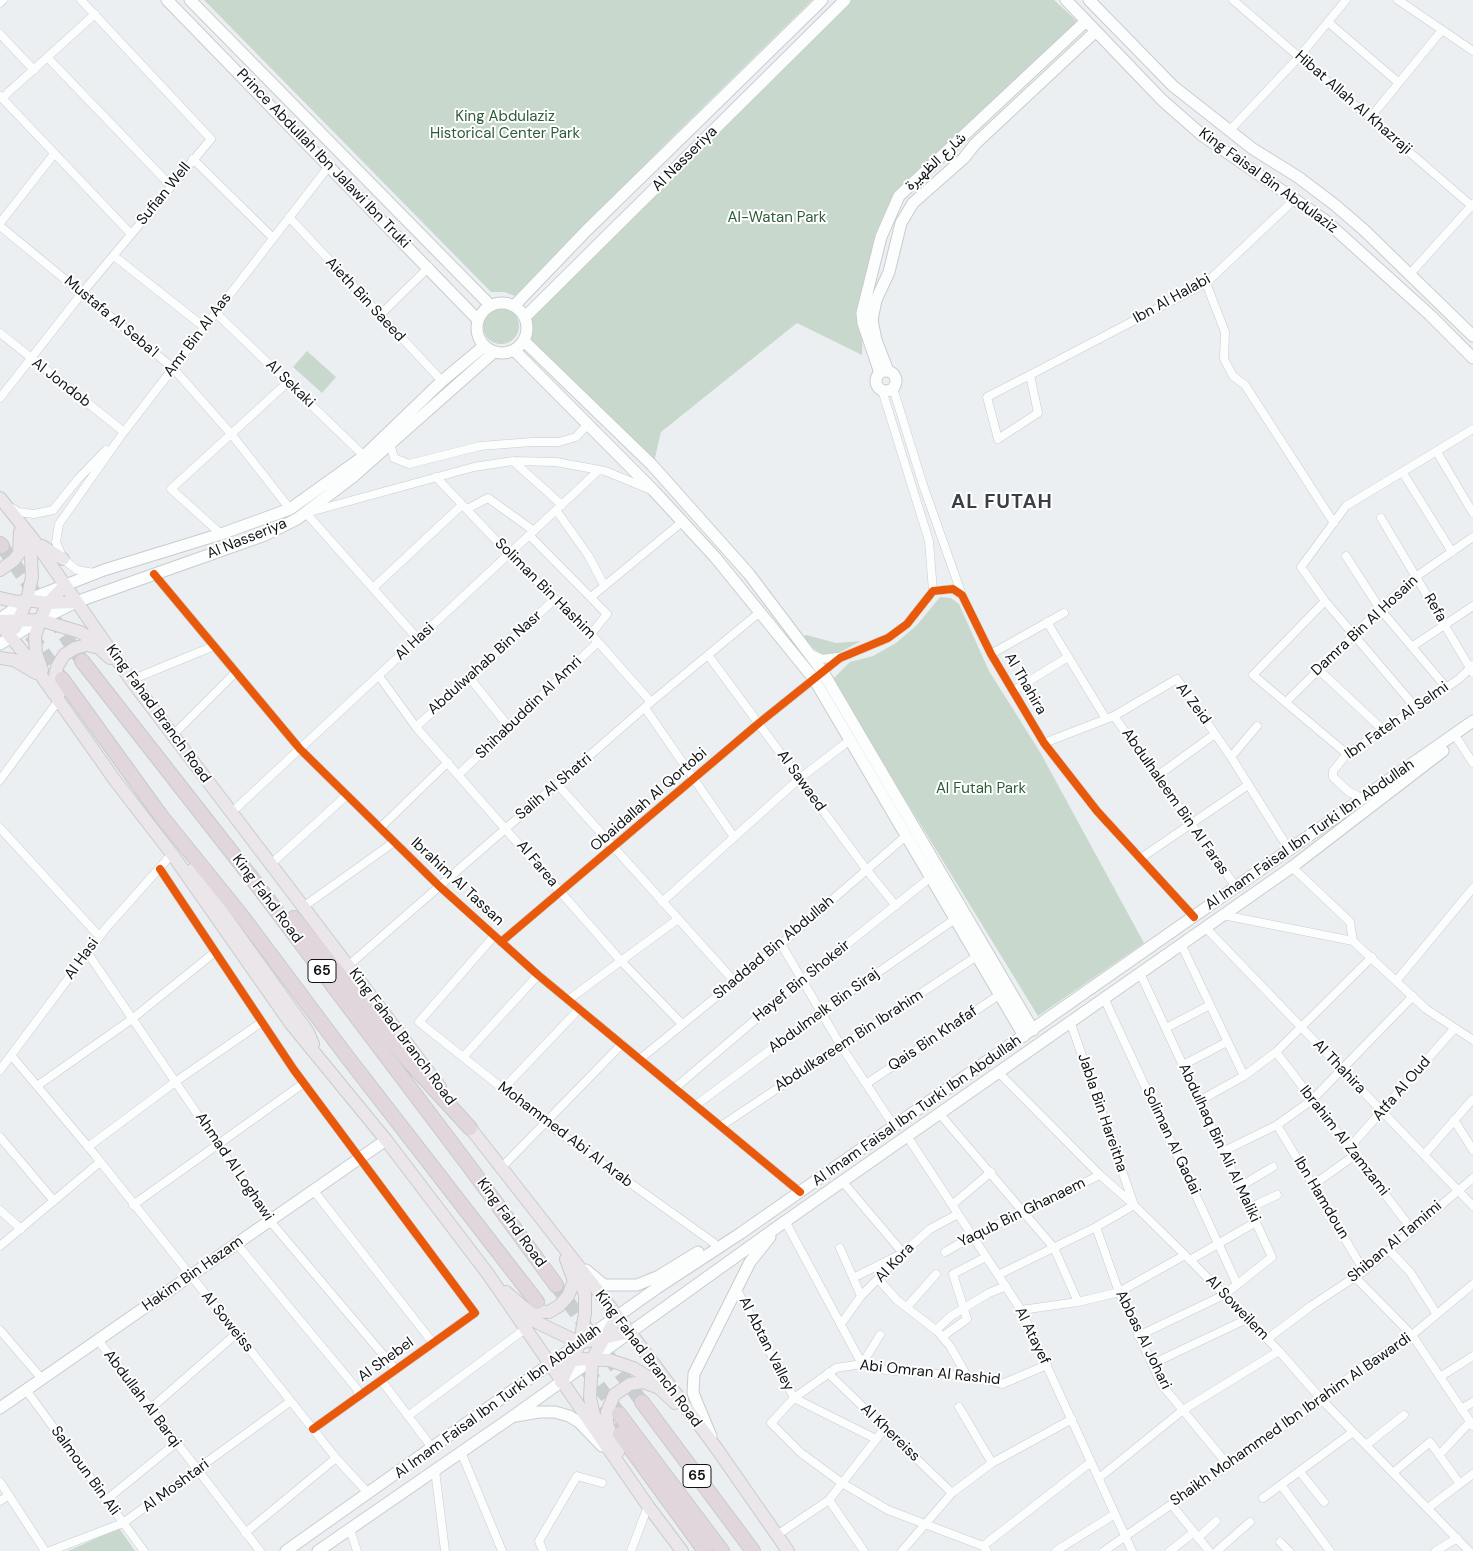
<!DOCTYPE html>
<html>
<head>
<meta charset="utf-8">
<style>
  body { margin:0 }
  canvas { display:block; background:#ebeff2 }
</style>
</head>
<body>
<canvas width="1473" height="1551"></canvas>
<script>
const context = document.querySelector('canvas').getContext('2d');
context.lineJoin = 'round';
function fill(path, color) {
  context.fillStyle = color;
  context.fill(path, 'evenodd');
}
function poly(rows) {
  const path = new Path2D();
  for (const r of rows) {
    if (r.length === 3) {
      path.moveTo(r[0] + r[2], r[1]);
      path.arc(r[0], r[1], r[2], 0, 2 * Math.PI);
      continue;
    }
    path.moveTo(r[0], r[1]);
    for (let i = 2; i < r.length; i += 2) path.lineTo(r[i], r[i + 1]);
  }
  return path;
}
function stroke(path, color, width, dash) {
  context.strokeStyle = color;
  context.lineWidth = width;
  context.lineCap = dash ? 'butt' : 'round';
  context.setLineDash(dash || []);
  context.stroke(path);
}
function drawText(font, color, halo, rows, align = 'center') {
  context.font = font + ' "DM Sans",Vazirmatn,sans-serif';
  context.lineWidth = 4;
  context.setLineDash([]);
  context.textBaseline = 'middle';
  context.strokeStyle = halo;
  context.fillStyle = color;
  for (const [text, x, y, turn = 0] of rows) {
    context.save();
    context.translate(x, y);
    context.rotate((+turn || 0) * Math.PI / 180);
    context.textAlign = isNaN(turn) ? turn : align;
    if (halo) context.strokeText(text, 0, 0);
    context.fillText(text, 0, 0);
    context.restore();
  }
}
const green = poly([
  [204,0,812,0,672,137,515,296,504,292,491,292],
  [847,0,1054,0,1081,25,900,197,881,238,863,314,862,355,797,323,661,432,653,466,524,342,528,333,526,318],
  [501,326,18],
  [307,351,336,377,322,393,293,367],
  [940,597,951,598,959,604,989,671,1040,752,1144,943,1038,1016,832,680,850,662,873,656,896,643,917,625],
  [806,635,836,643,861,641,833,656,821,656,803,637],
  [119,1528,135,1551,68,1551]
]);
const highwayTunnel = poly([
  [2,546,36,595],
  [53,618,82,661],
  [31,635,62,679],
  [556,1285,589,1331],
  [608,1356,642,1402],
  [586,1369,618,1412],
  [605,1405,620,1434]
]);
const street = poly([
  [1233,0,1473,207],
  [1398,0,1473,51],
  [0,3,3,0],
  [1328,22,1399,83],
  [0,34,34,70],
  [48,58,171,186],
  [0,96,131,234],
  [2,98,95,14],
  [1370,118,1442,30],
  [1229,131,1299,57,1346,0],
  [193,159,273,238],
  [289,217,442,381],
  [0,223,54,154],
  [0,226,173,368,232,435,290,509],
  [114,256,204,327],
  [1410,274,1473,204],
  [1206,283,1225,332,1224,359,1233,376,1245,385,1334,523],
  [215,312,364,456],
  [379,316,429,267],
  [0,333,124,432],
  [1030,375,1038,413,998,439,987,397,1030,375,1206,283,1295,199],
  [893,388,923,485,962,595],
  [882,390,929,541,933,591],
  [0,398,82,293,211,139,81,0],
  [390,443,394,458,409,464,480,446,532,442,559,442,576,437,588,424],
  [1437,452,1473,513],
  [513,461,562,505],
  [1403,473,1452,552],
  [436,477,509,554,591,634,651,702],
  [12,508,18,512,34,514,53,510,78,479,106,450],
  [467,509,488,498,534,531],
  [556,510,588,555,604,585],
  [1381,518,1473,673],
  [221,534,171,489,288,382],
  [529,535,607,614,591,634],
  [1346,556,1380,609,1445,686],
  [94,573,77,570,63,559,56,542,59,524,123,433,329,166],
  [154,574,300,749,438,885,538,975,800,1192],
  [373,588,462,505],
  [591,597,682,522],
  [1325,601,1253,675,1347,754],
  [1047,622,1106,719],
  [418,639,306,513,474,467,513,461,556,462,605,471,649,489],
  [1413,646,1473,606],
  [811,654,822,659,838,657],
  [991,654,1064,613],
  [708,655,866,869,896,906],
  [1319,670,1382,729],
  [379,676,416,727,621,961,682,1024],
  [469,677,509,727],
  [131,680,214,646],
  [1013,691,1068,657],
  [1286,702,1380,609,1417,576,1473,537],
  [645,708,734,837],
  [1416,708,1325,601,1301,567,1346,506,1473,429],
  [1114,716,1236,887],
  [416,727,555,599],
  [173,735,236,672],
  [1458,740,1473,763],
  [1044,743,1114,716,1177,679,1231,757,1290,851],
  [1231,757,1257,726],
  [459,774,598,642],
  [1157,776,1215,734],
  [0,780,58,701],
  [557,784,734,981],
  [1362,798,1349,792,1333,777,1333,771,1347,754,1459,679,1473,665],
  [231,813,599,470],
  [0,828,99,936],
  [380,828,448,762],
  [1141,858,1248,785],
  [271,864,347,795],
  [1292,867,1350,922,1353,941,1426,1009,1473,1040],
  [160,869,294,1070,475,1313,313,1429],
  [662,902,799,779,850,740],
  [303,907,394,842],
  [1223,915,1353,941],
  [1205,927,1473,1206],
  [494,936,419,1022,546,1123,714,1243],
  [501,942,759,723,840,658,888,638,907,624,933,591,953,589,962,595,991,654,1044,743,1097,811,1194,917],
  [781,944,841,1046,894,1126],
  [1181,944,1244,1076],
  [87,952,270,1221,396,1370],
  [349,965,651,702,760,612],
  [1397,980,1473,888],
  [1104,998,1237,1284],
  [568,1000,678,919],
  [1166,1028,1210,1005],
  [1276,1052,1413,1231],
  [11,1055,95,1155,336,1458,369,1494],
  [463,1057,538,975],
  [640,1059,781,944,907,835],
  [1183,1065,1227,1042],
  [0,1070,106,928,172,854],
  [998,1072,1100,1175,1134,1205,1190,1260,1279,1351,1322,1400,1469,1551],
  [866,1084,999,995],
  [37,1086,132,1019,215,952],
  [675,1088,802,980,931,877],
  [503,1089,579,1009],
  [1199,1101,1244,1076,1276,1052,1372,957],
  [696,1105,821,1012,955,919],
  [939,1113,1054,1248,1078,1302],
  [1454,1120,1473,1150],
  [1277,1125,1364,1271],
  [721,1126,977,956],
  [907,1136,1021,1310,1132,1551],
  [0,1137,54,1201],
  [88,1147,175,1082,262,1022],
  [1349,1148,1454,1029],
  [1222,1152,1277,1125,1312,1100,1413,996],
  [1424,1155,1473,1099],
  [500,1169,622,1044],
  [842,1181,903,1253,853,1278],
  [1313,1185,1355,1155],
  [1239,1187,1273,1167],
  [314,1191,433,1343],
  [133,1205,304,1083],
  [952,1205,991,1172],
  [1249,1208,1277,1195],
  [0,1210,21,1229],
  [785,1221,862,1364,880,1335],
  [1096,1227,1119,1292,1162,1385,1228,1465],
  [237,1244,357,1389,359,1396],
  [0,1246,100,1162],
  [840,1248,861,1296],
  [1389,1250,1410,1272,1436,1313],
  [945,1252,973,1236,1100,1175],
  [1190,1260,1256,1222],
  [998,1275,1096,1227,1134,1205,1070,1021],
  [1355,1277,1412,1335,1473,1426],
  [879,1280,897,1300,937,1331,950,1346,967,1376],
  [736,1288,794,1398,876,1439],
  [907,1307,936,1274],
  [1021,1310,1078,1302,1119,1292,1185,1255],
  [841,1324,861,1296,903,1253,930,1229,958,1214],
  [0,1330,42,1379],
  [936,1330,951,1316,989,1293,1006,1286],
  [1138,1336,1224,1295,1272,1257,1140,973],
  [942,1337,967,1319,953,1274,986,1257],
  [1267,1339,1311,1306,1364,1271,1473,1178],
  [98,1340,260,1551],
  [1152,1364,1247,1319],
  [828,1373,952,1493],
  [1440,1377,1473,1356],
  [381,1380,433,1449],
  [26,1390,144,1551],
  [959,1407,992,1463],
  [150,1409,236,1334],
  [1461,1409,1473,1402],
  [408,1416,525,1329],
  [1366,1445,1404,1415],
  [461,1452,502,1551],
  [1439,1455,1470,1422],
  [435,1470,445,1551],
  [1300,1472,1324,1502],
  [1394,1472,1430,1442,1460,1484],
  [1099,1478,1183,1410,1279,1351],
  [0,1482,45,1551],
  [1281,1485,1330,1551],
  [1263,1498,1353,1432],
  [106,1500,176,1443],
  [829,1500,864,1551],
  [0,1501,9,1495],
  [1172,1505,1209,1551],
  [1428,1508,1473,1474],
  [350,1529,357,1551],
  [245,1533,336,1458],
  [777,1535,829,1500,885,1428],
  [1198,1538,1216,1521],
  [1280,1542,1289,1551],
  [983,1546,1091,1462],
  [50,1551,123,1523,291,1401],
  [543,1551,539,1541,577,1476,602,1483],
  [631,1551,648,1506],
  [902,1551,952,1493,992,1463,1072,1419],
  [987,1551,983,1546,888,1510,842,1483,801,1453,771,1423,794,1398,836,1368,862,1364,885,1370,975,1377,1002,1384,1047,1365],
  [1056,1551,1115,1514],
  [1104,1551,1322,1400,1362,1367,1412,1335,1473,1284],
  [1170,1551,1193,1533],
  [1217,1551,1250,1522],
  [1436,1551,1457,1538]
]);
const secondary = poly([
  [167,0,478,320],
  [190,0,490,305],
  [1066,0,1162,100,1203,136,1326,221,1430,315,1473,358],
  [1089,0,1173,86,1253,149,1298,177,1335,205,1364,230,1473,336],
  [502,328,25],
  [514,306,586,231,822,0],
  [525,317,845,0],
  [524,341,652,465,749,574,823,672,1033,1030],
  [514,350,654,491,715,557,814,679,1024,1036],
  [886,381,10],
  [888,371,876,340,872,320,876,300,889,272,901,223,913,203,964,158,975,144,1096,31],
  [880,373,863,323,862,313,881,237,899,196,1086,21],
  [0,619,27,600,104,570,221,534,290,509,364,456,442,381,484,346],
  [0,644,40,620,76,602,265,535,297,519,354,476,494,352],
  [586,1270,604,1285,637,1285,659,1276,698,1252],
  [0,1408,386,1140],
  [516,1416,539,1412,555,1412,569,1416,579,1422,602,1446],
  [711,1436,693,1393,694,1374,750,1262,770,1237],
  [286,1551,657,1288,741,1233,1473,721],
  [318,1551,512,1417,780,1225,1292,867,1443,751]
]);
const primary = poly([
  [0,498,33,539,131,680,440,1087],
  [42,546,63,559],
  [0,570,14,560,19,553,20,532],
  [0,598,18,602,27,600,48,603,76,602],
  [0,621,40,620,80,632,102,645],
  [0,624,33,664,114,779,172,854,291,1024,386,1140,488,1274,648,1506,682,1551],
  [15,628,27,600,32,577,31,557,24,532],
  [0,658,14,660,36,673],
  [42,670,36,653,35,637,40,620,48,603,65,585],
  [59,694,54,682,57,667,64,655,75,648,87,645,99,648,110,658],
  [192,870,308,1032,313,1044],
  [464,1120,630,1332,717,1449,788,1551],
  [506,1292,528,1311,549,1312,559,1306,568,1296,574,1281,566,1259],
  [519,1311,526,1317,580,1343,630,1332],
  [549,1364,582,1359,609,1360,633,1368,656,1382],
  [561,1382,580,1343,585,1313,585,1295,577,1273],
  [600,1425,594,1415,590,1398,592,1359,617,1317],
  [618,1452,607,1424,607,1412,614,1395,630,1384,643,1382,659,1388,675,1403]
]);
const highway = poly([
  [0,544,2,546],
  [82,661,251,877,469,1166,556,1285],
  [62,679,161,816,241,915,345,1054,537,1302],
  [294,918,405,1057,470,1128],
  [642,1402,753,1551],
  [619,1414,722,1551],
  [620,1434,705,1551]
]);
const cycleway = poly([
  [154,574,300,749,438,885,538,975,800,1192],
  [160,869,294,1070,475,1313,313,1429],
  [501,942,759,723,840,658,888,638,907,624,933,591,953,589,962,595,991,654,1044,743,1097,811,1194,917]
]);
const shields = [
  [322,971,28],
  [697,1476,28]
];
const shieldNames = [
  ["65",322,971],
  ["65",697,1476]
];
const streetNames = [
  ["Hibat Allah Al Khazraji",1353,103,41],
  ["Prince Abdullah Ibn Jalawi Ibn Truki",323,159,46],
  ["Al Nasseriya",685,159,-45],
  ["شارع الظهيرة",936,162,-43],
  ["King Faisal Bin Abdulaziz",1268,181,36],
  ["Sufian Well",164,194,-51],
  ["Ibn Al Halabi",1172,299,-29],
  ["Aieth Bin Saeed",365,300,47],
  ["Mustafa Al Seba'I",111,317,40],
  ["Amr Bin Al Aas",198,335,-53],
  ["Al Jondob",61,383,38],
  ["Al Sekaki",290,384,44],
  ["Al Nasseriya",247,539,-22],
  ["Soliman Bin Hashim",545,589,45],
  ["Refa",1435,608,60],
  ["Damra Bin Al Hosain",1365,626,-43],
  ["Al Hasi",415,642,-43],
  ["Abdulwahab Bin Nasr",485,663,-42],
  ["Al Thahira",1025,684,60],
  ["Al Zeid",1193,704,53],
  ["Shihabuddin Al Amri",529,708,-44],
  ["King Fahad Branch Road",158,714,54],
  ["Ibn Fateh Al Selmi",1397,721,-35],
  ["Al Sawaed",801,781,54],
  ["Salih Al Shatri",554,787,-40],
  ["Obaidallah Al Qortobi",649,800,-41],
  ["Abdulhaleem Bin Al Faras",1175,802,55],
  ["Al Imam Faisal Ibn Turki Ibn Abdullah",1310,835,-35],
  ["Al Farea",537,864,50],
  ["Ibrahim Al Tassan",457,882,43],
  ["King Fahd Road",267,899,53],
  ["Shaddad Bin Abdullah",774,948,-40],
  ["Al Hasi",82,959,-54],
  ["Hayef Bin Shokeir",802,981,-39],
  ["Abdulmelk Bin Siraj",824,1011,-36],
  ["King Fahad Branch Road",402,1037,53],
  ["Qais Bin Khafaf",933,1039,-34],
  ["Abdulkareem Bin Ibrahim",849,1041,-33],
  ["Al Thahira",1339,1067,46],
  ["Atfa Al Oud",1402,1089,-49],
  ["Al Imam Faisal Ibn Turki Ibn Abdullah",917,1111,-35],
  ["Jabla Bin Hareitha",1102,1113,71],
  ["Mohammed Abi Al Arab",565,1135,37],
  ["Soliman Al Gadai",1171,1141,65],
  ["Ibrahim Al Zamzami",1344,1141,52],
  ["Abdulhaq Bin Ali Al Maliki",1219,1143,65],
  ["Ahmad Al Loghawi",234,1167,56],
  ["Ibn Hamdoun",1321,1198,59],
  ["Yaqub Bin Ghanaem",1022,1213,-26],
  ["King Fahd Road",511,1223,54],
  ["Shiban Al Tamimi",1395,1242,-40],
  ["Al Kora",895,1263,-46],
  ["Hakim Bin Hazam",193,1274,-35],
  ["Al Soweilem",1237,1308,46],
  ["Al Soweiss",227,1322,51],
  ["Al Atayef",1032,1336,64],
  ["Abbas Al Johari",1143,1340,64],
  ["Al Abtan Valley",766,1344,63],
  ["King Fahad Branch Road",648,1359,53],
  ["Al Shebel",386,1360,-36],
  ["Abi Omran Al Rashid",930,1373,6],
  ["Abdullah Al Barqi",142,1399,53],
  ["Al Imam Faisal Ibn Turki Ibn Abdullah",498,1402,-36],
  ["Shaikh Mohammed Ibn Ibrahim Al Bawardi",1291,1420,-35],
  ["Al Khereiss",890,1433,44],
  ["Salmoun Bin Ali",85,1471,54],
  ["Al Moshtari",176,1486,-36]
];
const parkNames = [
  ["King Abdulaziz",505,117],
  ["Historical Center Park",505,134],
  ["Al-Watan Park",777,218],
  ["Al Futah Park",981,789]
];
const districtNames = [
  ["AL FUTAH",1002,503]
];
fill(green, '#c9d8cd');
stroke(highwayTunnel, '#caced1', 14, [14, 7]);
stroke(street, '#c9cccf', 9);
stroke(secondary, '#c9cccf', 13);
stroke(primary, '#c8cacb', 14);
stroke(highway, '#c8cacb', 16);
stroke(street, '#fcfdfd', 8);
stroke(secondary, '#fcfdfd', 11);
stroke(primary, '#ebe6ea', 12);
stroke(highway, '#e0d6dc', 14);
stroke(cycleway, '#e8590c', 8);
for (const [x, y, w] of shields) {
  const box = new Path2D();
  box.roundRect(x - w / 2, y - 11.5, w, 23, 4);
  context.fillStyle = '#fff';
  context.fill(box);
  stroke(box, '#111315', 1);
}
drawText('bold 14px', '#111315', null, shieldNames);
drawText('15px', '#111315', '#fff', streetNames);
drawText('15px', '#2c5b34', '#fff', parkNames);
context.letterSpacing = '1px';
drawText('bold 20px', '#393f44', '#fff', districtNames);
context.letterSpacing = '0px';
</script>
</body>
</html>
